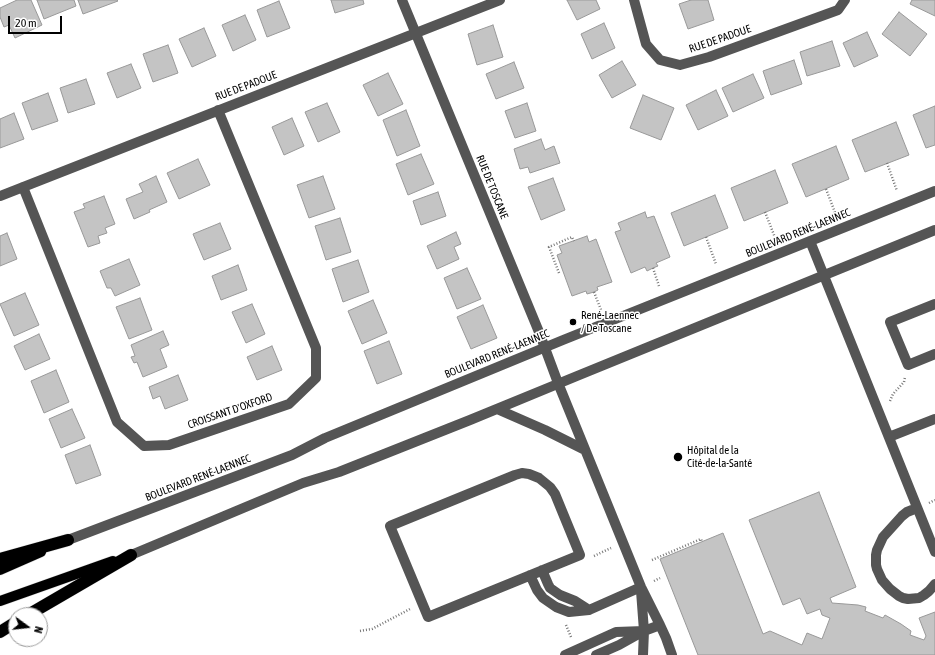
<!DOCTYPE html>
<html>
<head>
<meta charset="utf-8">
<style>
  body { margin:0 }
  #map { position:relative; width:935px; height:655px; overflow:hidden; background:#fff; font-family:"Asap Condensed",sans-serif }
  canvas { display:block }
  .north { position:absolute; left:8px; top:607px; width:40px; height:40px; box-sizing:border-box; background:#fff; border:1px solid #999; border-radius:50%; rotate:105deg; font-size:11px; font-weight:700; line-height:16px; text-align:center; color:#000 }
  .north::after { content:''; display:block; margin:auto; width:14px; height:18px; background:#000; clip-path:polygon(50% 0,100% 100%,50% 72%,0 100%) }
  .scale { position:absolute; left:8px; top:16px; width:54px; height:18px; box-sizing:border-box; border:2px solid #000; border-top:0; padding-left:5px; font-size:12px; line-height:14px; white-space:nowrap; color:#000; -webkit-text-stroke:3px #fff; paint-order:stroke }
</style>
</head>
<body>
<div id="map">
<canvas width="935" height="655"></canvas>
<div class="north">N</div>
<div class="scale">20 m</div>
</div>
<script>
const context = document.querySelector('canvas').getContext('2d');
context.lineJoin = 'round';
function fill(path, color) {
  context.fillStyle = color;
  context.fill(path, 'evenodd');
}
function poly(rows) {
  const path = new Path2D();
  for (const r of rows) {
    path.moveTo(r[0], r[1]);
    for (let i = 2; i < r.length; i += 2) path.lineTo(r[i], r[i + 1]);
  }
  return path;
}
function stroke(path, color, width, dash) {
  context.strokeStyle = color;
  context.lineWidth = width;
  context.lineCap = dash ? 'butt' : 'round';
  context.setLineDash(dash || []);
  context.stroke(path);
}
function drawText(font, color, halo, rows, align = 'center') {
  context.font = font + ' "Asap Condensed",sans-serif';
  context.lineWidth = 3;
  context.setLineDash([]);
  context.textBaseline = 'middle';
  context.strokeStyle = halo;
  context.fillStyle = color;
  for (const [text, x, y, turn = 0] of rows) {
    context.save();
    context.translate(x, y);
    context.rotate((+turn || 0) * Math.PI / 180);
    context.textAlign = isNaN(turn) ? turn : align;
    if (halo) context.strokeText(text, 0, 0);
    context.fillText(text, 0, 0);
    context.restore();
  }
}
const building = poly([
  [17,0,31,0,42,25,15,38,9,25,4,27,0,17,0,8,17,0],
  [37,0,74,0,76,6,44,19,37,0],
  [78,0,117,0,118,1,83,14,78,0],
  [331,0,363,0,364,4,335,13,331,0],
  [567,0,596,0,600,9,577,20,567,0],
  [691,0,708,0,714,20,688,29,679,4,691,0],
  [912,0,935,0,935,16,910,4,912,0],
  [279,1,290,28,267,37,257,10,279,1],
  [899,12,927,34,910,56,882,34,899,12],
  [245,15,256,40,233,51,222,25,245,15],
  [604,23,615,48,592,59,581,34,604,23],
  [493,25,503,57,477,65,468,34,493,25],
  [204,28,216,56,192,67,179,39,204,28],
  [867,32,878,56,854,67,843,43,867,32],
  [832,41,840,66,807,76,800,52,832,41],
  [168,45,178,73,153,82,143,54,168,45],
  [794,60,802,84,771,95,763,71,794,60],
  [622,61,636,85,612,98,599,75,622,61],
  [514,62,524,88,496,99,486,74,514,62],
  [131,64,141,88,117,98,107,73,131,64],
  [388,73,403,104,378,116,363,85,388,73],
  [753,74,764,98,733,112,722,88,753,74],
  [86,79,95,104,68,113,60,88,86,79],
  [716,90,728,116,698,130,686,105,716,90],
  [48,93,58,121,32,130,22,103,48,93],
  [643,95,674,108,661,140,630,128,643,95],
  [327,103,340,132,318,142,305,112,327,103],
  [527,103,536,131,515,138,505,111,527,103],
  [935,106,935,145,926,148,913,115,935,106],
  [406,110,420,146,397,156,383,120,406,110],
  [14,113,24,139,0,148,0,119,14,113],
  [292,118,304,146,284,155,272,127,292,118],
  [896,122,909,155,865,172,852,140,896,122],
  [541,139,545,150,554,146,560,163,530,173,528,167,520,169,514,149,541,139],
  [836,146,849,179,806,197,792,164,836,146],
  [421,154,434,184,408,195,396,164,421,154],
  [198,159,210,185,179,199,167,173,198,159],
  [775,170,788,203,744,221,731,188,775,170],
  [156,176,167,202,149,210,150,212,134,219,126,199,143,192,139,184,156,176],
  [323,176,335,209,309,218,297,185,323,176],
  [553,178,565,210,541,220,528,187,553,178],
  [438,192,446,216,421,225,413,201,438,192],
  [715,195,728,228,684,246,671,213,715,195],
  [104,196,115,224,105,228,107,233,98,236,100,243,88,247,74,212,85,208,83,204,104,196],
  [645,212,647,218,654,216,670,257,656,263,658,266,653,268,647,271,645,267,631,273,615,232,621,230,618,223,645,212],
  [340,218,351,252,326,260,315,226,340,218],
  [220,223,231,249,204,260,193,234,220,223],
  [456,232,461,244,454,247,459,259,437,269,427,246,456,232],
  [7,233,17,259,0,266,0,236,7,233],
  [587,236,589,242,596,239,612,282,597,287,598,290,594,292,587,294,586,291,572,296,557,255,562,253,559,246,587,236],
  [129,259,140,285,115,296,111,288,107,288,100,271,129,259],
  [358,260,369,292,343,302,332,269,358,260],
  [238,265,247,290,221,300,212,276,238,265],
  [467,268,481,299,457,309,444,278,467,268],
  [25,293,39,325,14,336,0,304,25,293],
  [140,298,152,330,129,339,116,307,140,298],
  [373,300,387,333,362,344,348,311,373,300],
  [252,304,265,334,246,343,232,312,252,304],
  [483,305,497,338,471,349,457,317,483,305],
  [163,331,169,345,160,349,167,367,143,377,137,362,134,363,131,357,135,356,131,345,163,331],
  [39,334,50,359,25,370,14,346,39,334],
  [389,341,402,374,377,384,364,351,389,341],
  [272,346,282,370,257,380,247,357,272,346],
  [56,370,69,402,44,413,31,381,56,370],
  [178,375,188,400,165,409,160,396,153,399,149,387,178,375],
  [72,409,85,438,61,448,49,419,72,409],
  [90,445,101,475,76,484,65,455,90,445],
  [819,492,856,587,830,598,832,603,858,605,866,607,865,611,883,618,885,615,901,624,911,631,910,635,924,640,926,636,919,618,935,612,935,655,698,655,660,559,723,533,763,634,770,631,802,645,807,633,822,639,830,618,822,615,820,609,807,614,800,598,783,605,749,520,819,492]
]);
const path = poly([
  [887,163,897,191],
  [826,189,836,215],
  [765,212,776,240],
  [706,237,716,264],
  [653,268,659,286],
  [559,273,549,247,572,237,574,241],
  [594,292,601,310],
  [890,401,893,394,904,382,905,377],
  [929,503,935,500],
  [594,556,611,548],
  [652,560,701,539,702,542],
  [654,581,660,578],
  [566,625,571,637],
  [360,631,372,629,410,609]
]);
const minor = poly([
  [402,0,539,332,558,383,641,587,660,625,666,638,672,655],
  [634,0,646,44,660,60,680,65,709,57,838,10,845,0],
  [23,187,117,422,144,446,169,445,289,404,316,378,316,348,218,110],
  [0,196,500,0],
  [810,241,935,552],
  [935,304,890,322,908,365,935,354],
  [497,409,545,430,585,450],
  [889,437,935,419],
  [522,473,529,474,539,478,550,487,555,494,580,555,428,617,390,526,515,475,522,473],
  [917,508,907,512,902,516,883,537,877,550,876,555,876,565,877,569,882,580,890,589,899,596,903,598,908,599,919,598,924,595,929,591,935,584],
  [68,540,292,455,325,438,563,340,935,191],
  [131,555,303,483,339,472,470,420,577,376,935,230],
  [542,570,548,584,550,588,560,595,575,601,589,610],
  [530,575,537,590,543,598,556,607,569,612,589,610,641,587],
  [641,591,644,631,643,655],
  [565,655,616,632,644,631],
  [596,655,619,645,644,631,660,625]
]);
const major = poly([
  [0,570,41,552],
  [0,601,113,561]
]);
const highway = poly([
  [0,559,68,540],
  [28,615,131,555],
  [0,632,16,622]
]);
const markers = [
  [573,322,4,"#000"],
  [678,457,5,"#000"]
];
const streetNames = [
  ["RUE DE PADOUE",720,39,-19],
  ["RUE DE PADOUE",246,86,-21],
  ["RUE DE TOSCANE",492,187,68],
  ["BOULEVARD RENÉ-LAENNEC",798,233,-22],
  ["BOULEVARD RENÉ-LAENNEC",497,354,-22],
  ["CROISSANT D'OXFORD",230,411,-19],
  ["BOULEVARD RENÉ-LAENNEC",198,478,-21]
];
const poiNames = [
  ["René-Laennec",581,316],
  ["/ De Toscane",581,329],
  ["Hôpital de la",687,451],
  ["Cité-de-la-Santé",687,464]
];
fill(building, '#c4c4c4');
stroke(building, '#999', 1);
stroke(major, '#dbdbdb', 11);
stroke(highway, '#dbdbdb', 13);
stroke(path, '#777', 2.5, [1, 2]);
stroke(minor, '#555', 10);
stroke(major, '#000', 10);
stroke(highway, '#000', 12);
for (const [x, y, r, color] of markers) {
  const dot = new Path2D();
  dot.arc(x, y, r, 0, 2 * Math.PI);
  context.fillStyle = color;
  context.fill(dot);
  stroke(dot, '#fff', 1.5);
}
drawText('11px', '#000', '#fff', streetNames);
drawText('11px', '#000', '#fff', poiNames, 'left');
</script>
</body>
</html>
